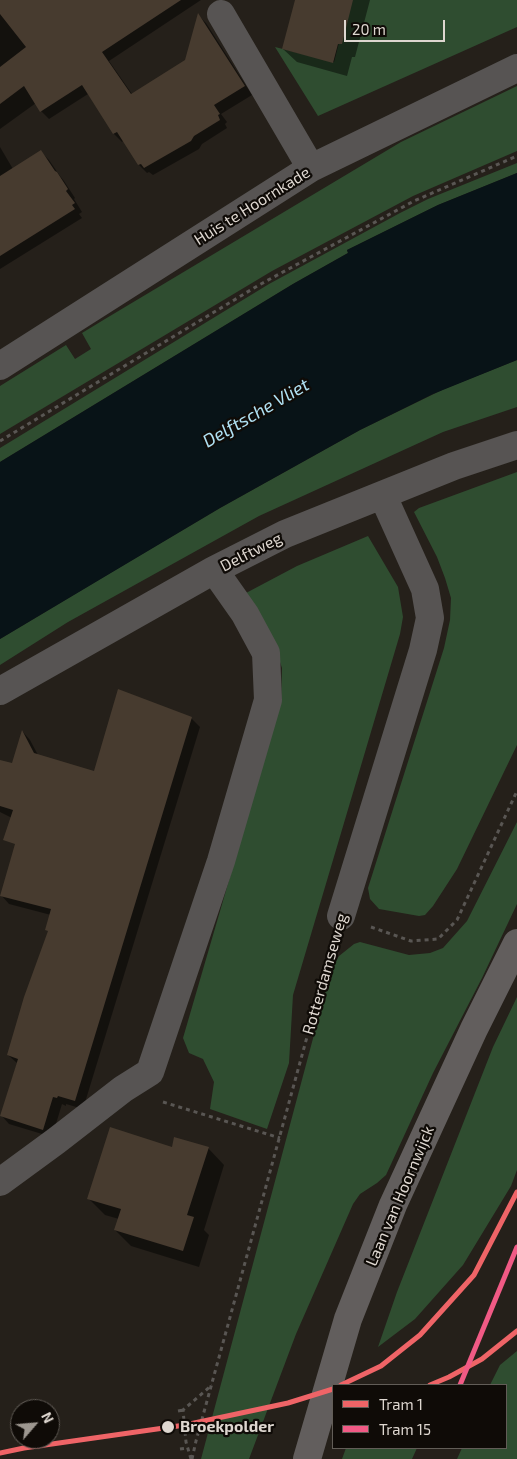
<!DOCTYPE html>
<html>
<head>
<meta charset="utf-8">
<style>
  body { margin:0 }
  #map { position:relative; width:517px; height:1459px; overflow:hidden; background:#25201a; font-family:"Exo 2",sans-serif }
  canvas { display:block }
  .legend { position:absolute; left:332px; top:1384px; width:175px; height:65px; box-sizing:border-box; background:#0f0b07; border:1px solid #625d57; margin:0; padding:6px 9px; list-style:none; font-size:15px; color:#ded7d0 }
  .legend li { display:flex; align-items:center; gap:10px; height:25px }
  .legend b { width:25px; border:1px solid #625d57 }
  .north { position:absolute; left:10px; top:1399px; width:50px; height:50px; box-sizing:border-box; background:#0f0b07; border:1px solid #625d57; border-radius:50%; rotate:63deg; font-size:14px; font-weight:700; line-height:20px; text-align:center; color:#ded7d0 }
  .north::after { content:''; display:block; margin:auto; width:18px; height:22px; background:#9d9790; clip-path:polygon(50% 0,100% 100%,50% 72%,0 100%) }
  .scale { position:absolute; left:344px; top:20px; width:101px; height:22px; box-sizing:border-box; border:2px solid #ded7d0; border-top:0; padding-left:6px; font-size:15px; line-height:18px; white-space:nowrap; color:#ded7d0; -webkit-text-stroke:4px #0f0b07; paint-order:stroke }
</style>
</head>
<body>
<div id="map">
<canvas width="517" height="1459"></canvas>
<ul class="legend">
<li><b style="height:6px;background:#ef6467"></b>Tram 1</li>
<li><b style="height:6px;background:#f15a85"></b>Tram 15</li>
</ul>
<div class="north">N</div>
<div class="scale">20 m</div>
</div>
<script>
const context = document.querySelector('canvas').getContext('2d');
context.lineJoin = 'round';
function fill(path, color) {
  context.fillStyle = color;
  context.fill(path, 'evenodd');
}
function poly(rows) {
  const path = new Path2D();
  for (const r of rows) {
    path.moveTo(r[0], r[1]);
    for (let i = 2; i < r.length; i += 2) path.lineTo(r[i], r[i + 1]);
  }
  return path;
}
function stroke(path, color, width, dash) {
  context.strokeStyle = color;
  context.lineWidth = width;
  context.lineCap = dash ? 'butt' : 'round';
  context.setLineDash(dash || []);
  context.stroke(path);
}
function drawText(font, color, halo, rows, align = 'center') {
  context.font = font + ' "Exo 2",sans-serif';
  context.lineWidth = 4.5;
  context.setLineDash([]);
  context.textBaseline = 'middle';
  context.strokeStyle = halo;
  context.fillStyle = color;
  for (const [text, x, y, turn = 0] of rows) {
    context.save();
    context.translate(x, y);
    context.rotate((+turn || 0) * Math.PI / 180);
    context.textAlign = isNaN(turn) ? turn : align;
    if (halo) context.strokeText(text, 0, 0);
    context.fillText(text, 0, 0);
    context.restore();
  }
}
const green = poly([
  [350,0,517,0,517,27,318,116,275,47,334,62],
  [517,86,517,151,413,196,272,271,0,434,0,386,66,345,75,359,91,349,82,333,105,319,401,142],
  [517,163,517,173,438,205,347,250,348,253,293,284,0,462,0,448,269,284,400,213,428,199],
  [517,360,517,407,443,432,259,516,68,622,0,665,0,639,112,572,220,508,360,430,444,389],
  [517,472,517,745,457,869,433,906,425,915,419,916,379,909,370,899,368,888,444,648,450,620,451,598,445,578,437,557,414,512,419,508],
  [368,536,398,587,403,617,400,634,293,995,289,1063,267,1129,210,1109,214,1082,203,1059,189,1053,183,1038,281,702,282,668,276,650,246,593,297,566],
  [517,822,517,904,482,978,433,1073,386,1175,377,1183,360,1194,353,1204,296,1334,249,1459,201,1459,332,967,339,956,354,944,360,942,409,955,430,953,443,948,467,921],
  [517,997,517,1170,511,1186,463,1265,415,1319,378,1347,397,1292,493,1047],
  [517,1351,517,1459,457,1459,462,1448,506,1448,506,1385,490,1385,500,1365],
  [346,1448,417,1448,412,1459,342,1459]
]);
const water = poly([
  [517,173,517,360,433,394,360,430,220,508,0,639,0,462,293,284,348,253,347,250,438,205]
]);
const shadow = poly([
  [0,0,201,0,109,61,132,94,186,61,199,16,206,23,252,95,221,114,227,122,225,124,227,128,202,144,199,149,153,175,149,172,147,173,139,165,124,140,122,142,114,134,88,94,49,119,41,111,36,103,0,129],
  [296,0,370,0,355,57,352,57,347,76,297,62,283,49],
  [0,147,13,169,41,152,49,160,60,176,64,181,75,198,74,199,82,212,79,214,82,218,0,269],
  [119,691,192,719,200,727,83,1109,66,1104,66,1106,62,1104,52,1137,9,1124,1,1115,17,1063,8,1055,49,932,51,915,9,904,1,895,17,841,12,818,0,812,0,761,13,765,23,732,30,740,38,755,95,772],
  [173,1148,208,1148,224,1165,204,1230,209,1235,199,1267,131,1246,115,1230,119,1219,105,1215,89,1199]
]);
const building = poly([
  [0,0,181,0,102,52,131,94,185,60,198,13,245,86,214,105,220,114,218,115,220,120,194,136,191,141,144,168,141,164,138,165,117,132,113,134,82,85,40,112,24,86,0,104,0,67,26,47,0,14],
  [295,0,353,0,342,44,338,44,333,63,282,49],
  [41,150,55,171,57,172,68,189,66,191,75,203,72,205,75,209,0,256,0,176],
  [118,689,192,717,75,1101,58,1096,57,1098,53,1097,43,1130,0,1116,18,1059,7,1055,24,997,48,931,45,930,51,909,0,896,15,844,3,840,13,810,0,806,0,760,12,763,22,730,34,753,94,771],
  [110,1127,172,1147,174,1137,209,1147,187,1215,194,1217,183,1251,114,1230,121,1209,87,1199]
]);
const path = poly([
  [0,441,259,285,414,201,517,156],
  [371,927,411,941,438,939,457,920,517,791],
  [163,1102,280,1138],
  [178,1411,183,1410],
  [180,1449,187,1448],
  [191,1459,186,1442,183,1410,212,1385],
  [192,1459,196,1441,332,946]
]);
const minor = poly([
  [221,14,311,168],
  [0,366,311,168,517,68],
  [0,691,214,570,285,534,454,466,517,445],
  [341,916,423,650,430,618,425,589,383,496],
  [0,1182,56,1141,123,1089,150,1072,221,861,268,700,266,653,245,614,214,570]
]);
const major = poly([
  [307,1459,348,1319,393,1205,474,1029,517,943]
]);
const tram1 = poly([
  [341,1385,381,1366,420,1335,474,1275,517,1192],
  [430,1385,449,1377,482,1359,517,1331],
  [0,1453,24,1448,185,1425,288,1403,333,1389]
]);
const tram2 = poly([
  [460,1385,517,1247]
]);
const markers = [
  [168,1427,7,"#ded7d0"]
];
const streetNames = [
  ["Huis te Hoornkade",252,206,-32],
  ["Delftweg",251,552,-27],
  ["Rotterdamseweg",325,974,-74],
  ["Laan van Hoornwijck",400,1196,-67]
];
const stopNames = [
  ["Broekpolder",180,1427]
];
const waterNames = [
  ["Delftsche Vliet",256,413,-30]
];
fill(green, '#2f4d30');
fill(water, '#081317');
fill(shadow, '#0007');
fill(building, '#473b2f');
stroke(path, '#595653', 3, [4, 4]);
stroke(minor, '#575453', 28);
stroke(major, '#625e5d', 28);
stroke(tram1, '#ef6467', 5);
stroke(tram2, '#f15a85', 5);
for (const [x, y, r, color] of markers) {
  const dot = new Path2D();
  dot.arc(x, y, r, 0, 2 * Math.PI);
  context.fillStyle = color;
  context.fill(dot);
  stroke(dot, '#0f0b07', 2);
}
drawText('16px', '#ded7d0', '#0f0b07', streetNames);
drawText('bold 16px', '#ded7d0', '#0f0b07', stopNames, 'left');
drawText('italic 18px', '#b0e1f3', '#0f0b07', waterNames);
</script>
</body>
</html>
